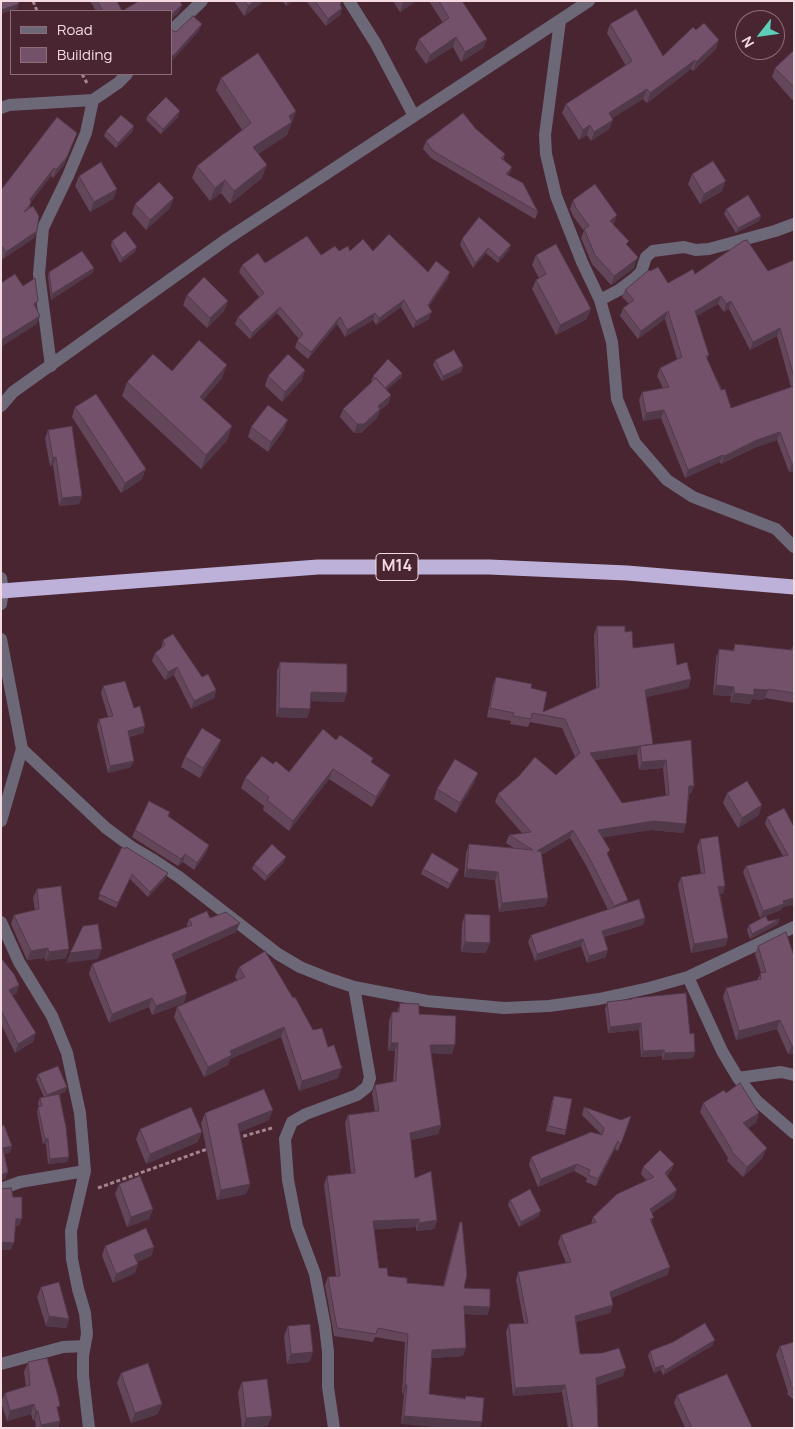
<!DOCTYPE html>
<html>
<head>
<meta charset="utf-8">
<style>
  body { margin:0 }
  #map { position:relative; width:795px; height:1429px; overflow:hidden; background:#492431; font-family:Manrope,sans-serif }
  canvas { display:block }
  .frame { position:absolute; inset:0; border:2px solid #f4dae1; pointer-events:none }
  .legend { position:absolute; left:10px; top:10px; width:162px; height:65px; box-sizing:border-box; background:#492431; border:1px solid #8d6d77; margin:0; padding:6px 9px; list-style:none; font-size:15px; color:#f4dae1 }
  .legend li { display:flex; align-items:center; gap:10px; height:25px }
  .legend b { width:25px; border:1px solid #8d6d77 }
  .north { position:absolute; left:735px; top:10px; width:50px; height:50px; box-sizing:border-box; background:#492431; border:1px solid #8d6d77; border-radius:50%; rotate:240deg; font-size:14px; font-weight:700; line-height:20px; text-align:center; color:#f4dae1 }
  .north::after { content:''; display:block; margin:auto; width:18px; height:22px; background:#5eceb8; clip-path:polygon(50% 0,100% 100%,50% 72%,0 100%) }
</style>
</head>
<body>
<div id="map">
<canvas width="795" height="1429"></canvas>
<div class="frame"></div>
<ul class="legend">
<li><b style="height:6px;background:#6c6878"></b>Road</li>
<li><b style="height:14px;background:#74516a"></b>Building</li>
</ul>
<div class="north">N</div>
</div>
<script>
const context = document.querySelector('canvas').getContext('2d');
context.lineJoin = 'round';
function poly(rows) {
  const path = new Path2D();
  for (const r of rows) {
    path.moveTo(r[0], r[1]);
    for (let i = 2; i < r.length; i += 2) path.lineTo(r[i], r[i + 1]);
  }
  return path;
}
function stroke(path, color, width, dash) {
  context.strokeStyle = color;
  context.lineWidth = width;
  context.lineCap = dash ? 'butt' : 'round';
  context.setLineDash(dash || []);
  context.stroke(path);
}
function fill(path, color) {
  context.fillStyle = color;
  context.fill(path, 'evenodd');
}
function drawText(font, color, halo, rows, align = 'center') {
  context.font = font + ' Manrope,sans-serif';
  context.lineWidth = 5;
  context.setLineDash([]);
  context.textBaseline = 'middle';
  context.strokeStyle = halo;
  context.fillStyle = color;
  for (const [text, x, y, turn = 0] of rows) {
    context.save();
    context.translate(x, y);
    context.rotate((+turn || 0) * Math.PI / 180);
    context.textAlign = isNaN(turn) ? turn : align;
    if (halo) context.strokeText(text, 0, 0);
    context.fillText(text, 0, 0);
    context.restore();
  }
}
const path = poly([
  [33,1,37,11],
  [82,74,87,83],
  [237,1138,272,1128],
  [98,1188,210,1148]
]);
const minor = poly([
  [349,1,376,44,414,116],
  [560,21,545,135,546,154,556,196,582,262,600,300,612,342,617,399,635,443,667,480,693,497,776,529,794,547],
  [171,31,202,1],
  [1,108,9,105,93,100,118,83,127,74],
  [600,300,619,290,635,278,641,272,646,257,653,251,684,247,696,250,709,249,775,231,794,224],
  [51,366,39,274,43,228,68,176,86,133,93,100],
  [1,406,13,392,227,239,589,1],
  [1,578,3,591,1,604],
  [1,639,22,749,1,821],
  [22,749,106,828,133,848,155,861,179,877,278,954,300,967,330,979,354,987,427,1001,504,1008,549,1006,599,999,649,988,688,977,794,927],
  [1,922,19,962,52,1016,67,1053,80,1113,85,1171,71,1231,72,1259,78,1289,85,1313,87,1334,83,1356,83,1376,89,1428],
  [688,977,722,1051,738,1078,757,1101,794,1133],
  [738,1078,781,1072,794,1075],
  [1,1189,20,1182,85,1171],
  [1,1364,63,1347,85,1346],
  [334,1428,328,1387,328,1352,325,1326,315,1274,297,1226,288,1180,285,1139,292,1122,306,1114,357,1095,367,1087,370,1078,354,987]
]);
const highway = poly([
  [1,591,318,567,489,567,627,573,794,587]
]);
const wall = poly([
  [90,1,117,1,122,11,139,1,180,1,182,5,179,12,171,19,171,11,96,11],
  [234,1,264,1,244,16],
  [283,1,293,1,286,6],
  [306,1,340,1,341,6,342,8,340,15,326,26],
  [393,1,416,1,400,12],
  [429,1,462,1,487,39,483,48,461,62,453,47,426,64,415,49,419,39,443,23],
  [610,24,663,56,716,49,693,71,691,69,647,103,643,99,612,118,613,120,609,129,591,141,587,135,579,140,562,113,566,104,626,66,607,33],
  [794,50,794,98,792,100,772,77,775,68],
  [221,78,296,111,287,135,258,154,262,178,230,204,221,193,210,201,192,178,197,166,242,130,216,90],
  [148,115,178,117,161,134,146,120],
  [134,126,132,132,116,148,104,136,106,131],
  [476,129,505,154,503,160,512,167,508,175,538,212,535,219,431,158,423,149,426,141],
  [77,133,64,165,53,178,51,176,31,202,29,209,37,231,34,238,3,259,1,257,1,190],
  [692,174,722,191,700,204,688,184],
  [79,176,117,189,113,199,90,212,75,186],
  [573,200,614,224,613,224,627,245,634,268,611,285,592,264,581,238,584,231,573,216,570,209],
  [135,204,170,208,146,230,132,214],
  [726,209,761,216,759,221,736,233,724,214],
  [462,239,509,250,498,263,486,253,473,268,460,245],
  [112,241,135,252,120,263,111,246],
  [339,251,373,251,428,272,448,278,429,306,429,319,413,328,401,307,376,325,373,320,345,337,337,324,308,359,295,348,297,341,299,339,277,313,250,339,235,324,238,317,259,297,239,272,242,265,321,255],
  [536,255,587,319,556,335,532,289,536,280,539,278,532,265],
  [794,260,794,471,789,472,777,440,754,448,721,464,720,462,685,478,661,418,643,421,639,400,642,392,663,388,657,376,660,368,677,359,665,319,638,339,620,316,623,308,629,304,622,297,625,290,668,283,695,274,768,271],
  [718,304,724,312,729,309,750,350,777,336,791,387,731,408,707,359,709,355,696,316],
  [94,268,92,273,51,300,48,277,49,272],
  [187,295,228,301,224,311,207,328,183,305],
  [435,360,463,366,461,372,442,381,433,365],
  [305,370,302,380,282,402,265,386,268,376],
  [172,371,222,378,203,400,232,426,227,440,201,469,122,396,127,382],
  [402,373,401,378,386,390,391,395,388,404,380,410,377,418,361,433,354,433,340,417,343,409,372,382,371,382,373,376],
  [75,407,142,479,121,493,72,417],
  [251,427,284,430,268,452,248,437],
  [48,430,82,496,79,504,59,506,53,465,50,466,45,438],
  [597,626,625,632,633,648,677,665,691,679,688,688,646,697,653,745,691,740,691,794,689,794,686,824,683,833,651,830,602,837,608,856,626,904,645,918,643,925,604,937,606,957,587,963,581,946,535,961,528,942,531,935,608,910,587,867,570,838,541,855,548,898,545,906,499,912,495,880,464,877,466,853,469,844,514,848,506,843,509,835,522,833,495,802,498,794,556,775,575,757,562,728,530,722,528,727,510,724,511,721,487,717,493,685,496,677,531,688,543,712,596,688,594,635],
  [637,754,639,770,663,768,666,796,622,803,594,760],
  [163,640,216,690,214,698,191,709,174,675,165,680,152,661,155,653,161,649],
  [735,644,791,650,792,647,794,647,794,703,765,698,764,700,752,699,750,704,730,702,731,696,713,695,716,658,719,649,733,650],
  [280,662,344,702,311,701,310,709,307,718,276,717,277,671],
  [103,686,134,708,145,726,143,733,129,737,131,767,108,773,97,726,99,719,108,717,101,693],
  [221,740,217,750,200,778,181,767,185,757],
  [336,740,372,763,386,785,372,807,329,779,289,831,263,810,264,806,241,788,245,778,273,764,289,772],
  [474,783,456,813,434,799,437,789],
  [727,793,759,815,738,828,723,803],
  [168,816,209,845,206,853,194,870,183,862,178,866,132,837,135,830],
  [767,817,794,827,783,907,781,910,760,918,743,872,746,866,783,856,765,824],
  [700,839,725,886,723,894,720,894,728,938,725,946,691,953,678,885,681,877,701,874,697,847],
  [122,847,166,878,148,897,130,879,116,908,98,899],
  [284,862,265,881,252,869,254,864],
  [423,869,459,869,457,874,448,889,421,874],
  [37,889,66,958,45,961,45,958,27,960,11,924,14,915,35,910,33,898],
  [465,914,486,953,461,952,462,924],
  [210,918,236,932,174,960,184,1003,152,1015,149,1007,109,1023,89,974,92,964,186,928,189,919],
  [768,921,778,924,750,939,747,930,749,925],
  [758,946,794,956,794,1054,788,1054,777,1029,736,1040,723,997,726,988,757,980,761,973,755,954],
  [1,958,19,985,16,994,12,995,33,1042,15,1053,1,1024],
  [239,967,338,1078,299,1091,281,1037,230,1059,228,1065,204,1077,174,1017,177,1007,237,980,235,977],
  [632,998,690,1034,695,1052,693,1058,662,1060,662,1056,641,1057,639,1030,608,1033,605,1009,607,1002,631,999],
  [400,1003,419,1014,452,1054,431,1053,441,1125,438,1134,411,1140,415,1178,437,1220,434,1229,416,1231,416,1227,374,1229,379,1268,388,1276,407,1283,443,1286,457,1231,460,1222,464,1288,490,1307,487,1315,464,1314,463,1356,432,1358,429,1394,465,1398,466,1396,484,1398,401,1424,404,1394,402,1394,405,1342,375,1337,373,1342,334,1336,325,1285,328,1277,336,1276,324,1185,327,1176,351,1173,345,1123,348,1115,375,1112,372,1093,375,1085,393,1082,395,1051,388,1051,389,1021,392,1012,397,1012],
  [38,1074,67,1087,65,1092,60,1094,69,1157,67,1162,48,1164,46,1144,43,1144,37,1112,38,1107,39,1107,38,1103,40,1098,44,1097,36,1079],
  [726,1093,759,1113,756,1123,748,1128,763,1157,743,1177,727,1161,728,1158,700,1112,703,1103],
  [554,1096,566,1130,565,1135,546,1131,552,1101],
  [584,1107,621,1120,631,1116,618,1151,615,1149,596,1186,586,1182,587,1178,574,1171,538,1187,529,1165,531,1157,602,1135,582,1115],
  [205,1113,269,1120,239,1132,250,1184,246,1194,217,1200,201,1123],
  [140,1129,198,1142,146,1164,136,1139],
  [674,1164,671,1171,667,1176,674,1198,652,1213,652,1223,670,1267,667,1275,611,1298,613,1305,610,1313,576,1322,580,1354,623,1376,597,1385,598,1428,568,1428,562,1392,513,1396,506,1332,509,1324,524,1324,516,1280,518,1272,566,1263,558,1243,561,1235,591,1224,593,1217,646,1180,641,1174,643,1167],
  [119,1184,153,1209,149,1219,127,1227,115,1194],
  [510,1200,539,1216,519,1227,508,1205],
  [105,1246,154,1247,151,1256,137,1262,135,1273,113,1283,102,1256],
  [41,1287,69,1319,66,1328,46,1326,37,1297],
  [288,1326,310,1362,287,1364,284,1336],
  [794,1342,794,1400,787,1394,788,1392,776,1355,780,1346],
  [713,1345,663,1375,661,1370,654,1373,648,1356,650,1351],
  [28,1362,58,1411,60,1421,58,1428,36,1428,35,1420,33,1421,31,1414,7,1421,1,1402,5,1393,26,1387,24,1372],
  [121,1373,158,1414,131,1423,117,1383],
  [242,1382,268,1426,242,1428,238,1392],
  [677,1395,751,1428,685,1428,674,1403]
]);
const shadedWall = poly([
  [254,1,264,1,244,16,248,6],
  [287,1,293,1,286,6],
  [405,1,416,1,400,12,403,2],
  [19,4,17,9,1,14,1,10],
  [341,4,339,11,342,8,340,15,326,26,328,19],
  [182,5,179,12,171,19,171,15],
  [202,24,199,31,171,62,173,56],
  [456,37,453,47,426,64,430,55],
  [487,39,483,48,461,62,465,52],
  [719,40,716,49,693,71,696,62],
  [695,60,691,69,647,103,650,93],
  [647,89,643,99,605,123,609,113],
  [180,111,178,117,161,134,163,129],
  [296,111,287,135,248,160,253,147,289,116],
  [613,120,609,129,591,141,594,132],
  [590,125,587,135,579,140,583,130],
  [134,126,132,132,116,148,118,143],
  [77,133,64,165,53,178,56,170],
  [267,165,262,178,230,204,234,191],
  [512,167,509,175,503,181,506,174],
  [54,168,51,176,27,207,30,199],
  [225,180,221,193,210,201,215,188],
  [726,181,722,191,700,204,704,194],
  [117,189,113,199,90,212,94,202],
  [174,198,170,208,146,230,150,220],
  [617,215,614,224,607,229,610,221],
  [761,216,759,221,736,233,738,228],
  [37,231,34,238,3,259,6,252],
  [511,245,509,250,498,263,499,258],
  [137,247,135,252,120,263,122,258],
  [488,248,486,253,473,268,475,263],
  [637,259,634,268,611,285,614,276],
  [94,268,92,273,51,300,52,294],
  [450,272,448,278,425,312,428,305],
  [721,296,718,304,692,319,695,311],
  [404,300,401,307,376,325,379,318],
  [38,301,35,309,34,304],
  [228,301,224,311,207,328,210,318],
  [731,301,729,309,724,312,726,304],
  [280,307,277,313,250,339,252,333],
  [591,309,587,319,556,335,560,325],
  [668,311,665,319,638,339,641,331],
  [432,312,429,319,413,328,416,321],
  [375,313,373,320,345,337,347,330],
  [40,316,37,324,1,347,1,340],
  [340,317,337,324,308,359,311,352],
  [780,328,777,336,750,350,753,342],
  [227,365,222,378,195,410,200,397],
  [463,366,461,372,442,381,443,376],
  [305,370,302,380,282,402,285,392],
  [402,373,401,378,383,393,385,388],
  [391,395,388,404,380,410,377,418,361,433,354,433,357,424],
  [664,410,661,418,643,421,646,413],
  [288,420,284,430,268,452,271,442],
  [232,426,227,440,201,469,206,455],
  [780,432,777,440,754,448,721,464,724,456,757,440],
  [723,455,720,462,685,478,688,470],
  [56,457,53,465,50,466,53,458],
  [792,464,794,464,794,471,789,472],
  [146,469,142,479,121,493,125,483],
  [82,496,79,504,59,506,62,498],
  [177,667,174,675,165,680,168,672],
  [691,679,688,688,642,698,645,690],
  [716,685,734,687,731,696,713,695],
  [754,689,768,690,764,700,752,699,750,704,730,702,734,693],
  [216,690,214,698,191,709,194,701],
  [311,692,347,693,344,702,308,701],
  [279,708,310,709,307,718,276,717],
  [145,726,143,733,125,737,128,731],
  [221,740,217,750,200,778,203,768],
  [653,744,640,746,637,754,586,761,590,753],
  [666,760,663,768,639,770,642,762],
  [134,761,131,767,108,773,110,766],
  [333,769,329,779,289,831,293,821],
  [478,773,474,783,456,813,460,803],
  [390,775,386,785,372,807,376,797],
  [689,786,694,786,691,794,686,795],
  [762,805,759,815,738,828,742,818],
  [654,821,686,824,683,833,651,830,595,839,598,830],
  [573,830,570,838,534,859,537,851],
  [209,845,206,853,194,870,197,863],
  [185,854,183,862,178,866,181,859],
  [286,857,284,862,265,881,267,876],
  [459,869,457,874,448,889,450,884],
  [467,869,498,872,495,880,464,877],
  [168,873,166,878,148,897,150,892],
  [725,886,723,894,715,895,718,887],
  [548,898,545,906,499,912,502,903],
  [794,898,794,905,783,907,781,910,760,918,763,911,783,901],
  [628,900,625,908,611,915,614,906],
  [645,918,643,925,599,938,602,931],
  [780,919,778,924,750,939,752,934],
  [240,923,236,932,168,963,172,954],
  [728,938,725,946,691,953,694,944],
  [583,939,581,946,535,961,537,954],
  [465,942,490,943,486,953,461,952],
  [48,948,45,958,27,960,31,951],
  [69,949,66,958,45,961,49,952],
  [102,949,98,959,66,963,70,953],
  [608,950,606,957,587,963,589,956],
  [19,985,16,994,6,998,9,990],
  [187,994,184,1003,152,1015,156,1006],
  [152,998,149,1007,109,1023,112,1014],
  [780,1020,777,1029,736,1040,739,1031],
  [641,1023,639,1030,608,1033,610,1027],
  [284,1027,281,1037,230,1059,228,1065,204,1077,208,1067,230,1051],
  [36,1033,33,1042,15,1053,18,1044],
  [391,1043,398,1043,395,1051,388,1051],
  [430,1045,455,1045,452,1054,427,1053],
  [794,1045,794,1054,788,1054,792,1046],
  [664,1050,662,1056,641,1057,643,1051],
  [695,1052,693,1058,662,1060,665,1053],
  [342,1068,338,1078,299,1091,302,1081],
  [67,1087,65,1092,45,1100,47,1095],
  [273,1110,269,1120,234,1134,238,1124],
  [759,1113,756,1123,740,1133,743,1123],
  [441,1125,438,1134,407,1141,410,1133],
  [202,1132,198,1142,146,1164,150,1154],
  [45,1139,48,1139,46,1144,43,1144],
  [618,1141,615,1149,596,1186,598,1179],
  [12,1146,10,1153,1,1155,3,1148],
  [767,1148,763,1157,743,1177,747,1167],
  [69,1157,67,1162,48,1164,50,1159],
  [577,1164,574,1171,538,1187,541,1179],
  [674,1164,671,1171,662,1180,665,1173],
  [8,1172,5,1179,1,1181,1,1175],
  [250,1184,246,1194,217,1200,221,1190],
  [677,1190,674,1198,647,1216,650,1209],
  [153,1209,149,1219,127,1227,131,1217],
  [541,1211,539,1216,519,1227,521,1222],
  [16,1219,22,1219,19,1226,13,1226],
  [419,1219,416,1227,370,1230,373,1221],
  [437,1220,434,1229,416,1231,419,1223],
  [1,1242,14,1243,11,1250,1,1250],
  [154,1247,151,1256,131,1264,134,1255],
  [138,1264,135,1273,113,1283,116,1274],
  [670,1267,667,1275,607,1300,610,1292],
  [613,1305,610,1313,572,1323,575,1316],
  [464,1306,490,1307,487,1315,461,1314],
  [49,1316,69,1319,66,1328,46,1326],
  [715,1340,713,1345,663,1375,665,1370],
  [466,1348,463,1356,429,1358,432,1350],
  [313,1352,310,1362,287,1364,291,1354],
  [663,1365,661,1370,654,1373,655,1368],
  [626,1368,623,1376,594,1386,596,1378],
  [405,1385,407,1385,404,1394,402,1394],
  [565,1385,562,1392,513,1396,515,1388],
  [34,1404,31,1414,7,1421,10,1411],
  [162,1404,158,1414,131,1423,135,1413],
  [36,1411,38,1411,35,1420,33,1421],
  [272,1416,268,1426,243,1428,246,1418],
  [404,1416,482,1422,480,1428,445,1428,401,1424],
  [60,1421,58,1428,40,1428,41,1425]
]);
const building = poly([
  [1,1,18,1,19,4,1,10,1,1],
  [97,1,117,1,122,11,139,1,180,1,182,5,171,15,171,11,103,11,97,1],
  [245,1,254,1,248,6,245,1],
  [315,1,340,1,341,4,340,5,342,8,328,19,315,1],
  [439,1,462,1,487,39,465,52,456,37,430,55,419,39,449,18,439,1],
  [636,9,663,56,693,27,696,30,704,23,719,40,696,62,695,60,650,93,647,89,609,113,613,120,594,132,590,125,583,130,566,104,632,61,610,24,636,9],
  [193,16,202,24,173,56,171,55,171,30,176,32,193,16],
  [794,50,794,87,775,68,794,50],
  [258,53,296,111,289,116,292,122,253,147,267,165,234,191,225,180,215,188,197,166,251,123,221,78,258,53],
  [166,97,180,111,163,129,148,115,166,97],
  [463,113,476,129,505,154,501,158,512,167,506,174,523,183,538,212,433,151,426,141,463,113],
  [121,115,134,126,118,143,106,131,121,115],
  [57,117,77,133,67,157,56,170,54,168,30,199,31,203,24,212,33,206,39,216,37,231,6,252,1,245,1,190,57,117],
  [713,161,726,181,704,194,692,174,713,161],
  [101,162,117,189,94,202,79,176,101,162],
  [159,182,174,198,150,220,135,204,159,182],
  [595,184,617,215,610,221,629,241,626,244,638,257,637,259,614,276,595,255,584,229,589,226,576,208,573,200,595,184],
  [748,195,761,216,738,228,726,209,748,195],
  [479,217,511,245,499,258,488,248,475,263,462,239,479,217],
  [125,231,137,247,122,258,112,241,125,231],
  [389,234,428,272,436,261,450,272,428,305,432,312,416,321,404,300,379,318,375,313,347,330,340,317,311,352,297,341,303,334,280,307,252,333,238,317,264,293,242,265,258,253,265,263,307,236,321,255,335,246,339,251,348,246,350,251,363,239,373,251,389,234],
  [747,240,768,271,794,260,794,377,780,328,753,342,731,301,726,304,721,296,695,311,709,355,706,356,721,390,725,389,731,408,794,386,794,464,792,464,780,432,757,440,724,456,723,455,688,470,664,410,646,413,642,392,669,387,660,368,682,357,668,311,641,331,623,308,634,300,625,290,649,270,650,271,658,267,668,283,693,269,695,274,743,241,747,240],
  [556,244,591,309,560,325,536,280,546,274,536,255,556,244],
  [82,251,94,268,52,294,49,272,82,251],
  [15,274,23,286,35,278,38,301,34,304,40,316,1,340,1,283,15,274],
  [204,277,228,301,210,318,187,295,204,277],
  [199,340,227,365,200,397,232,426,206,455,127,382,153,354,172,371,199,340],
  [454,350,463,366,443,376,435,360,454,350],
  [288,354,305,370,285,392,268,376,288,354],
  [388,359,402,373,385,388,376,378,376,379,373,376,388,359],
  [376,378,391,395,378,406,380,409,364,424,357,424,343,409,376,378],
  [96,394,146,469,125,483,75,407,96,394],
  [268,405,288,420,271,442,251,427,268,405],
  [72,426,82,496,62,498,56,457,53,458,48,430,72,426],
  [597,626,625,626,625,632,632,631,633,648,674,643,677,665,687,662,691,679,645,690,653,744,590,753,622,803,669,795,666,760,642,762,640,746,691,740,694,786,689,786,686,824,654,821,598,830,610,850,607,853,628,900,614,906,590,859,573,830,537,851,541,851,548,898,502,903,498,872,467,869,469,844,533,850,509,835,531,832,498,794,519,776,535,757,556,775,580,753,565,719,532,713,531,719,513,716,514,713,490,708,496,677,532,684,531,688,547,692,543,712,599,687,597,626],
  [173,634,202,677,208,674,216,690,194,701,177,667,168,672,155,653,165,645,163,640,173,634],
  [735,644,792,650,792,647,794,647,794,693,768,689,768,690,754,689,754,695,734,693,734,687,716,685,719,649,734,651,735,644],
  [280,662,347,664,347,693,311,692,310,709,279,708,280,662],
  [125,681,134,708,140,706,145,726,128,731,134,761,110,766,99,719,113,716,103,686,125,681],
  [202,728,221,740,203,768,185,757,202,728],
  [323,729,336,740,340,735,373,758,371,762,390,775,376,797,333,769,293,821,267,800,269,797,245,778,262,756,273,764,276,761,289,772,323,729],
  [455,759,478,773,460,803,437,789,455,759],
  [747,781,762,805,742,818,727,793,747,781],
  [149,801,170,812,168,816,209,845,197,863,185,854,181,859,135,830,149,801],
  [784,808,794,827,794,898,783,901,784,904,763,911,746,866,788,855,767,817,784,808],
  [718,836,725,886,718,887,728,938,694,944,681,877,705,873,700,839,718,836],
  [272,844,286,857,267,876,254,864,272,844],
  [122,847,125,849,126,847,168,873,150,892,132,874,118,903,99,894,122,847],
  [432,853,459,869,450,884,423,869,432,853],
  [61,886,69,949,49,952,48,948,31,951,14,915,39,909,37,889,61,886],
  [639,899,645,918,602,931,608,950,589,956,583,939,537,954,531,935,639,899],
  [207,911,210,918,226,912,240,923,172,954,187,994,156,1006,152,998,112,1014,92,964,192,925,189,919,207,911],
  [465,914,490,915,490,943,465,942,465,914],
  [766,916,768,921,780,919,752,934,749,925,766,916],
  [98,924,102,949,70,953,83,926,98,924],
  [786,932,794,956,794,1045,792,1046,780,1020,739,1031,726,988,761,979,760,973,766,972,758,946,786,932],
  [265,951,293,998,295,997,313,1030,322,1028,328,1047,334,1045,342,1068,302,1081,284,1027,230,1051,232,1055,208,1067,177,1007,245,977,239,967,265,951],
  [1,958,14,974,19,985,9,990,36,1033,18,1044,1,1010,1,958],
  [686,993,690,1034,694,1033,695,1052,665,1053,664,1050,643,1051,641,1023,610,1027,607,1002,632,999,632,998,686,993],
  [400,1003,419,1004,419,1014,456,1016,455,1045,430,1045,441,1125,410,1133,415,1178,431,1171,437,1220,419,1223,419,1219,373,1221,379,1268,387,1268,388,1276,407,1278,407,1283,444,1286,460,1222,462,1222,467,1275,464,1288,490,1289,490,1307,464,1306,466,1348,432,1350,429,1394,465,1399,466,1396,484,1398,482,1422,404,1416,407,1385,405,1385,408,1334,378,1328,376,1334,337,1328,328,1277,340,1276,327,1176,355,1173,348,1115,379,1111,375,1085,396,1081,398,1043,391,1043,392,1012,399,1012,400,1003],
  [58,1066,67,1087,47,1095,38,1074,58,1066],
  [740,1083,759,1113,743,1123,767,1148,747,1167,731,1151,732,1150,703,1103,724,1090,726,1093,740,1083],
  [264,1089,273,1110,238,1124,250,1184,221,1190,205,1113,264,1089],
  [59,1094,66,1127,69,1157,50,1159,48,1139,45,1139,38,1107,42,1106,40,1098,59,1094],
  [554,1096,572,1099,566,1130,548,1126,554,1096],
  [191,1107,202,1132,150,1154,140,1129,191,1107],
  [584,1107,621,1120,631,1116,621,1144,618,1141,598,1179,588,1175,590,1170,577,1164,541,1179,531,1157,591,1132,602,1135,604,1128,584,1107],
  [4,1125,12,1146,3,1148,8,1172,1,1175,1,1126,4,1125],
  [660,1150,674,1164,665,1173,677,1190,650,1209,654,1218,650,1219,670,1267,610,1292,613,1305,575,1316,580,1354,602,1353,619,1348,626,1368,596,1378,598,1428,573,1428,565,1385,515,1388,509,1324,528,1323,518,1272,571,1262,561,1235,596,1222,593,1217,617,1194,654,1177,643,1167,660,1150],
  [140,1176,153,1209,131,1217,119,1184,140,1176],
  [11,1188,13,1197,22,1197,22,1219,16,1219,14,1243,1,1242,1,1189,11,1188],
  [530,1189,541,1211,521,1222,510,1200,530,1189],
  [146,1228,154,1247,134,1255,138,1264,116,1274,105,1246,146,1228],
  [59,1282,69,1319,49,1316,41,1287,59,1282],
  [705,1323,715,1340,665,1370,663,1365,655,1368,650,1351,673,1342,705,1323],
  [310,1324,313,1352,291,1354,288,1326,310,1324],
  [794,1342,794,1388,790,1385,791,1384,780,1346,794,1342],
  [47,1358,58,1396,60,1406,57,1407,60,1421,41,1425,38,1411,36,1411,34,1404,10,1411,5,1393,30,1385,28,1362,47,1358],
  [148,1363,162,1404,135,1413,121,1373,148,1363],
  [727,1374,752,1427,750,1428,692,1428,677,1395,727,1374],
  [267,1379,272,1416,246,1418,242,1382,267,1379]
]);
const shields = [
  [397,567,42]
];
const shieldNames = [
  ["M14",397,567]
];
stroke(path, '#a4858f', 3, [4, 2.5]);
stroke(minor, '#6c6878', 12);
stroke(highway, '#bdb1da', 15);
fill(wall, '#64465b');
fill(shadedWall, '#51394a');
fill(building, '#74516a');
stroke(building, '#51394a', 1);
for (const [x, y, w] of shields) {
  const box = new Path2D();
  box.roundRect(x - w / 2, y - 13.5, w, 27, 4);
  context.fillStyle = '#492431';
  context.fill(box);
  stroke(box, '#f4dae1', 1);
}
drawText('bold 16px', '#f4dae1', null, shieldNames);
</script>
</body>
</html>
